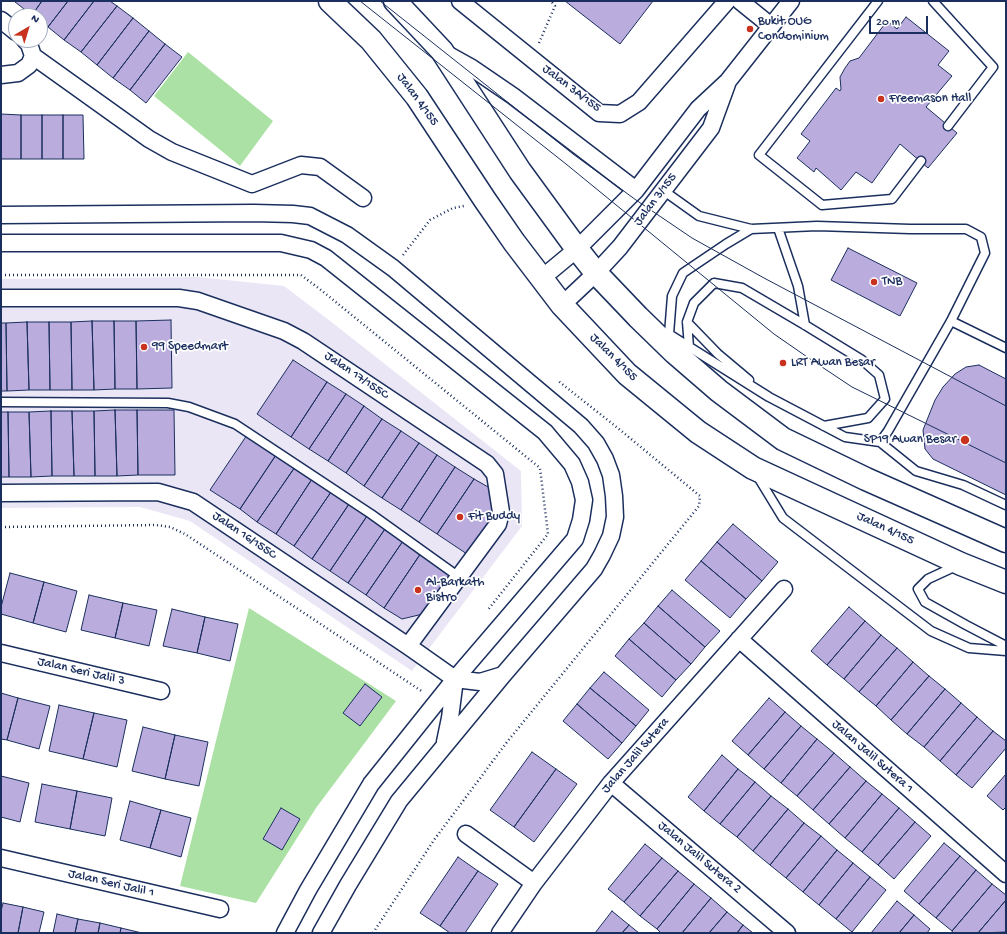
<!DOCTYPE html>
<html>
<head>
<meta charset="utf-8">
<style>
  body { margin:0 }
  #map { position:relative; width:1007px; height:934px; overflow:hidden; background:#fff; font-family:"Gochi Hand",sans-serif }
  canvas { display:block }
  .frame { position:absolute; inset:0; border:2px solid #1b2f5e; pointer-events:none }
  .north { position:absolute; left:8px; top:8px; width:40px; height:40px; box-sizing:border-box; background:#fff; border:1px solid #a4acbf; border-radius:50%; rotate:38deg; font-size:11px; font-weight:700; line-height:16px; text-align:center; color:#1b2f5e }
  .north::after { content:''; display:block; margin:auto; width:14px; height:18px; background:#c8321e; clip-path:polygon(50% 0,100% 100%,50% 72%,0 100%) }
  .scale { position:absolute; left:869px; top:16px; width:59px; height:18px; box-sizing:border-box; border:2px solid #1b2f5e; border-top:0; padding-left:5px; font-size:12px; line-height:14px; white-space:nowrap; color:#1b2f5e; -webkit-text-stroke:3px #fff; paint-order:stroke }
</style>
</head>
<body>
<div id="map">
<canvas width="1007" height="934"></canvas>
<div class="frame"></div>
<div class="north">N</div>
<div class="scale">20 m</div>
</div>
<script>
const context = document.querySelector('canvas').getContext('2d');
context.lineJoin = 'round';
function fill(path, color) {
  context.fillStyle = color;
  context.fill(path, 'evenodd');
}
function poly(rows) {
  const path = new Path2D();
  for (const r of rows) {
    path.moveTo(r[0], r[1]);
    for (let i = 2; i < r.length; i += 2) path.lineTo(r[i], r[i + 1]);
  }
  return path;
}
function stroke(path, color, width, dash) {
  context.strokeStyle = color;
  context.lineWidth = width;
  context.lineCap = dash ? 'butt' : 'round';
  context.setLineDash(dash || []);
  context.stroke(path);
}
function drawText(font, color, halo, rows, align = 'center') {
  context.font = font + ' "Gochi Hand",sans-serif';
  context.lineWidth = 3.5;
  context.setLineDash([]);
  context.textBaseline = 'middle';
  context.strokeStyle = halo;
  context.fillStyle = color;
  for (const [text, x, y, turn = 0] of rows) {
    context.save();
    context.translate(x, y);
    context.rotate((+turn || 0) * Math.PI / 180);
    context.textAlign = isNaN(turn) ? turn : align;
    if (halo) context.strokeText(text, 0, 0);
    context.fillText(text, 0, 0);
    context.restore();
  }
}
const built = poly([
  [198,277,284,286,334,324,521,471,522,526,412,671,190,521,140,507,1,508,1,279]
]);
const green = poly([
  [188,52,273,121,240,166,154,96],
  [249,608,396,701,316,808,256,903,180,886]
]);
const building = poly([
  [16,1,42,1,32,15,15,2,16,1],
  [42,1,68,1,48,27,40,21,40,16,33,16,32,15,42,1],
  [68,1,94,1,64,40,48,27,68,1],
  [94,1,110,1,117,6,81,52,64,40,94,1],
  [565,1,653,1,620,44,565,1],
  [117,6,133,18,97,65,81,52,117,6],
  [906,17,949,51,938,65,952,76,926,107,957,133,928,168,900,144,872,183,856,172,841,190,816,168,814,172,797,158,810,141,801,134,836,88,840,91,841,89,840,77,845,68,850,61,859,58,887,21,897,29,906,17],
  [133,18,149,31,113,78,97,65,133,18],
  [149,31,165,44,130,90,113,78,149,31],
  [165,44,182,57,146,103,130,90,165,44],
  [1,114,21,115,21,159,1,159,1,114],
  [21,115,42,115,42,159,21,159,21,115],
  [42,115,63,115,63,159,42,159,42,115],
  [63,115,83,115,84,159,63,159,63,115],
  [848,248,917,283,900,316,831,280,848,248],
  [171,320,172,388,137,389,136,321,171,320],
  [92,321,94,390,72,390,71,322,92,321],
  [92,321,114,321,115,389,94,390,92,321],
  [114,321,136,321,137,389,115,389,114,321],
  [27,322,29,390,7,391,6,323,27,322],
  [27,322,49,322,50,390,29,390,27,322],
  [49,322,71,322,72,390,50,390,49,322],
  [1,323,6,323,7,391,1,391,1,323],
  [293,360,327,382,291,437,257,414,293,360],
  [979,365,1006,379,1006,495,933,459,925,449,923,430,935,400,943,387,955,374,966,367,979,365],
  [327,382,346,394,309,449,291,437,327,382],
  [346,394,364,406,328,461,309,449,346,394],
  [364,406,382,419,346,473,328,461,364,406],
  [115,410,137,410,138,475,117,476,115,410],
  [115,410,117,476,95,476,94,411,115,410],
  [137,410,174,410,175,475,138,475,137,410],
  [51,411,72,411,74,476,52,476,51,411],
  [51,411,52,476,31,477,29,412,51,411],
  [72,411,94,411,95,476,74,476,72,411],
  [1,412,8,412,9,477,1,477,1,412],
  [8,412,29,412,31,477,9,477,8,412],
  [382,419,401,431,364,486,346,473,382,419],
  [401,431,419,443,382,498,364,486,401,431],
  [247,435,276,455,240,509,210,490,247,435],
  [419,443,437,455,401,510,382,498,419,443],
  [276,455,295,467,257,522,240,509,276,455],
  [437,455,455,467,419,522,401,510,437,455],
  [295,467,312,479,276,534,257,522,295,467],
  [455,467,474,479,437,534,419,522,455,467],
  [312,479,331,492,294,546,276,534,312,479],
  [474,479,490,488,496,512,467,554,437,534,474,479],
  [331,492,349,504,312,559,294,546,331,492],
  [349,504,367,516,330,571,312,559,349,504],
  [367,516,385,529,348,583,330,571,367,516],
  [733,524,778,562,762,581,717,542,733,524],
  [385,529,403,541,366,595,348,583,385,529],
  [403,541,421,553,384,608,366,595,403,541],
  [717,542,762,581,746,599,701,561,717,542],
  [421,553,453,573,427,613,402,619,384,608,421,553],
  [701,561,746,599,730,618,685,580,701,561],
  [10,573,44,582,33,623,1,614,1,607,10,573],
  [44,582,77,591,66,632,33,623,44,582],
  [672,590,720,631,705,647,658,606,672,590],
  [89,595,123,603,115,638,81,630,89,595],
  [123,603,157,610,149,646,115,638,123,603],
  [658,606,705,647,691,664,644,623,658,606],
  [849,607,865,621,827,665,811,651,849,607],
  [172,609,205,617,197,653,163,646,172,609],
  [205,617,238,624,230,661,197,653,205,617],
  [865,621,881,635,844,679,827,665,865,621],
  [644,623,691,664,676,680,629,639,644,623],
  [881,635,897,648,859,692,844,679,881,635],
  [629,639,676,680,662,697,615,656,629,639],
  [897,648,913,662,876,706,859,692,897,648],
  [913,662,929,676,891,720,876,706,913,662],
  [604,672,649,710,636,726,590,688,604,672],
  [929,676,945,689,907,734,891,720,929,676],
  [365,684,382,697,360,726,343,713,365,684],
  [590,688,636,726,622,743,577,704,590,688],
  [945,689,961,703,924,747,907,734,945,689],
  [1,693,18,698,7,740,1,739,1,693],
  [18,698,50,706,39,749,7,740,18,698],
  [769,698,785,712,748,755,732,741,769,698],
  [961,703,977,717,940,761,924,747,961,703],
  [577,704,622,743,608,759,563,721,577,704],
  [59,705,94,713,83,759,49,751,59,705],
  [785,712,801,726,764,769,748,755,785,712],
  [94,713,127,720,117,767,83,759,94,713],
  [977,717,993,731,956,775,940,761,977,717],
  [801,726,817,739,781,783,764,769,801,726],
  [143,727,175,735,165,779,132,771,143,727],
  [993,731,1006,741,1006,748,972,788,956,775,993,731],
  [175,735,208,742,199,786,165,779,175,735],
  [817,739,834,753,797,796,781,783,817,739],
  [532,752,556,769,514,827,490,810,532,752],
  [834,753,850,767,813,810,797,796,834,753],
  [722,755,738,769,704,811,688,797,722,755],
  [850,767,866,781,829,824,813,810,850,767],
  [556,769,577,784,534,842,514,827,556,769],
  [738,769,755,782,720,824,704,811,738,769],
  [1006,774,1006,807,1003,810,987,796,1006,774],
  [1,776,29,783,20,822,1,817,1,776],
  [866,781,882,794,845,838,829,824,866,781],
  [755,782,771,796,737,837,720,824,755,782],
  [42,784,77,791,70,829,35,822,42,784],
  [77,791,112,798,105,836,70,829,77,791],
  [882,794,899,808,862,852,845,838,882,794],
  [771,796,788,809,753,851,737,837,771,796],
  [130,801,161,810,150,848,120,840,130,801],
  [281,808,300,819,282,850,263,839,281,808],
  [899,808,915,822,878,865,862,852,899,808],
  [788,809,804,823,770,865,753,851,788,809],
  [161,810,191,818,181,857,150,848,161,810],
  [915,822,931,836,894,879,878,865,915,822],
  [804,823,821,836,786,878,770,865,804,823],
  [821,836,837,850,803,892,786,878,821,836],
  [944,843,960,856,919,904,904,891,944,843],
  [645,844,662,858,624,902,608,889,645,844],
  [837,850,853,863,819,905,803,892,837,850],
  [960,856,976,870,936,918,919,904,960,856],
  [458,857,478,871,440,926,420,913,458,857],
  [662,858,678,871,640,916,624,902,662,858],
  [853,863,870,877,836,919,819,905,853,863],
  [976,870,992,884,952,931,936,918,976,870],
  [478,871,498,884,465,933,450,933,440,926,478,871],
  [678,871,694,884,657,929,640,916,678,871],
  [870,877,886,890,852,932,836,919,870,877],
  [694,884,711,898,682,933,661,933,657,929,694,884],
  [992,884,1006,895,1006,900,978,933,953,933,952,931,992,884],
  [711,898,727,912,709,933,682,933,711,898],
  [1006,900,1006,932,978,933,1006,900],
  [897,901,914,915,899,933,871,933,897,901],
  [3,903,23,907,18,933,1,933,1,911,3,903],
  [23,907,44,912,39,933,18,933,23,907],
  [612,911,629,925,622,933,595,933,612,911],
  [727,912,743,925,737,933,709,933,727,912],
  [57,914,78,919,75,933,53,933,57,914],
  [914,915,930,929,927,933,899,933,914,915],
  [78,919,100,923,98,933,75,933,78,919],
  [100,923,121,928,120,933,98,933,100,923],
  [629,925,639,933,622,933,629,925],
  [743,925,753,933,737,933,743,925],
  [121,928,142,933,120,933,121,928]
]);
const path = poly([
  [539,43,555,6,551,1],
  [403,255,430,220,453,208,464,206],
  [1,275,301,275,321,290,540,468,548,534,487,611],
  [1,527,156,525,170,527,185,534,423,692],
  [373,933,434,840,507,742,699,506,700,496,619,429,557,380]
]);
const lane = poly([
  [878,1,759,155,822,205,892,199,921,161],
  [933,1,993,67,948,126],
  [664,191,699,216,751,229,817,226,910,229,966,229,981,237,985,253,951,321,888,431,880,442],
  [778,228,798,286,805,325],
  [951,321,1006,348],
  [687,322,718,354,749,380],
  [667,333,769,397,845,437,880,442,916,471,963,485,1006,505],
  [670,338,669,334,672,296,683,273,726,244,751,229],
  [690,349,689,347,687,322,694,303,714,283,742,288,805,325,862,360,879,375,885,399,868,418,824,426],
  [1,402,168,403,189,407,235,424,371,514,459,577],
  [758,477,783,518,931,631,969,648,1006,651],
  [956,566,928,579,918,589,925,602,966,625,1006,646]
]);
const street = poly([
  [460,1,599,113,620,114,639,102,727,1],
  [740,1,771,26],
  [1,20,16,32],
  [445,53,472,68,513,96,636,190],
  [33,56,149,139,172,152,252,184,301,165,320,167,363,198],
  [1,75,18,73,29,65,33,56,29,44,25,40],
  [1,215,254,213,293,214,310,216,347,235,393,268,581,426,596,443,605,459,611,475,614,496,615,517,611,536,602,555,594,569,503,675,399,801,348,885,321,933],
  [1,243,281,243,311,250,326,258,545,432,572,464,580,482,584,500,581,520,575,539,455,679,371,784,308,890,285,933],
  [542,278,577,249,636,190,698,109,728,81,791,1],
  [1,298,179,298,198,301,284,331,303,341,487,464,495,474,501,512,498,524,408,646],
  [562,305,596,273,620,247,711,128,727,84],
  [1,493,158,492,193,502,408,646,455,679,480,682,503,675],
  [739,639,1006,874],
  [1,653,161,691],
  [445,742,450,718,455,679],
  [611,783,787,933],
  [466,834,534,883],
  [1,858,220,909],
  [500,933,534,883,611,783,784,589]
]);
const secondary = poly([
  [330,1,371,40,417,97,485,200,514,242,562,305,627,374,698,432,753,468,961,564,1006,582],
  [395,1,442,51,520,171,577,249,596,273,638,317,675,353,719,391,783,439,866,479,1006,541]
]);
const tram = poly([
  [360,1,566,164,774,334,813,361,852,387,1006,463],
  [380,1,573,154,636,200,692,238,764,278,1006,406]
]);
const markers = [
  [750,29,4,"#c8321e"],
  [881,99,4,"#c8321e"],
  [874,282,4,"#c8321e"],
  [144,347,4,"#c8321e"],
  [783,363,4,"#c8321e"],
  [965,440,5,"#c8321e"],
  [460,517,4,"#c8321e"],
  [418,590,4,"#c8321e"]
];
const poiNames = [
  ["Bukit OUG",758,22],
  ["Condominium",758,37],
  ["Freemason Hall",889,99],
  ["TNB",882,282],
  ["99 Speedmart",152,347],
  ["LRT Awan Besar",791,363],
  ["SP19 Awan Besar",956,440,"right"],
  ["Fit Buddy",468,517],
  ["Al-Barkath",426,583],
  ["Bistro",426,598]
];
const streetNames = [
  ["Jalan 3A/155",571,89,37],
  ["Jalan 4/155",417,100,54],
  ["Jalan 3/155",656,200,-53],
  ["Jalan 4/155",613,358,45],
  ["Jalan 17/155C",356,376,34],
  ["Jalan 4/155",885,529,25],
  ["Jalan 16/155C",244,536,34],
  ["Jalan Seri Jalil 3",81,672,13],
  ["Jalan Jalil Sutera",636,756,-49],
  ["Jalan Jalil Sutera 1",872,757,41],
  ["Jalan Jalil Sutera 2",699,858,40],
  ["Jalan Seri Jalil 1",111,884,13]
];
fill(built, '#eae6f5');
fill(green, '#abe1a4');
fill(building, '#baaddd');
stroke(building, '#1b2f5e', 1);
stroke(lane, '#1b2f5e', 11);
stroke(street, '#1b2f5e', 19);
stroke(secondary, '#1b2f5e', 25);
stroke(path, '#1b2f5e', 2.5, [1, 3]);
stroke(lane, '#fff', 8);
stroke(street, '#fff', 16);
stroke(secondary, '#fff', 22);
stroke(tram, '#1b2f5e', 1);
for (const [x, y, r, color] of markers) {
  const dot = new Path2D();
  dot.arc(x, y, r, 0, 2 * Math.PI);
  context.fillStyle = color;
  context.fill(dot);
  stroke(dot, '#fff', 1.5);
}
drawText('13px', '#1b2f5e', '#fff', poiNames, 'left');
drawText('13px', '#1b2f5e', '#fff', streetNames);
</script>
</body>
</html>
